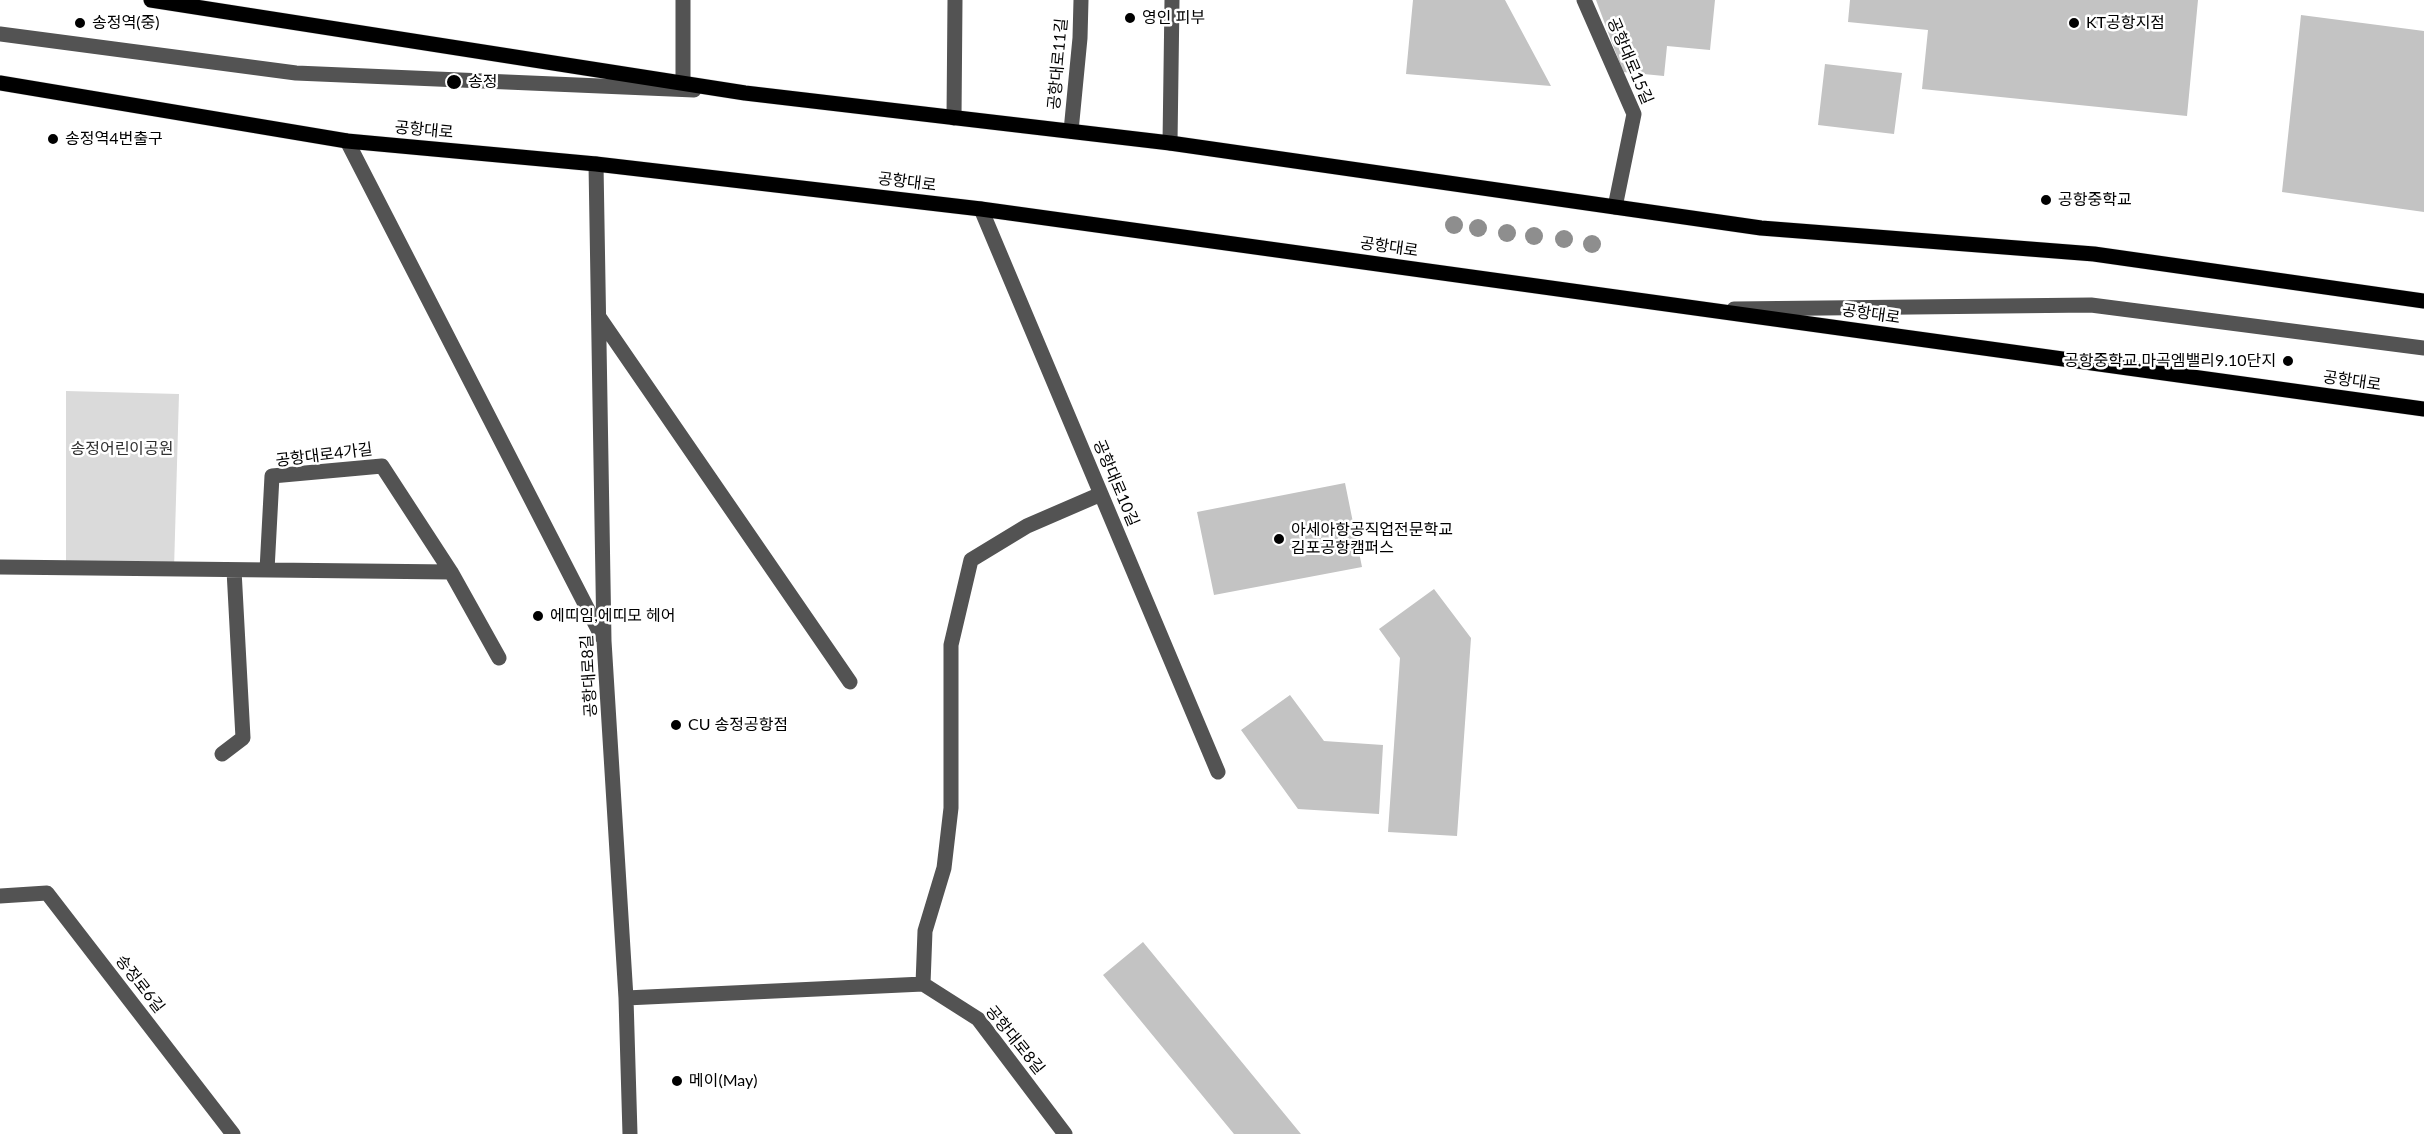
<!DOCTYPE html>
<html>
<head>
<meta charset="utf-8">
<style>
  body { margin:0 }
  canvas { display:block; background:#fff }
</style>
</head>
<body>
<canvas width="2424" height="1134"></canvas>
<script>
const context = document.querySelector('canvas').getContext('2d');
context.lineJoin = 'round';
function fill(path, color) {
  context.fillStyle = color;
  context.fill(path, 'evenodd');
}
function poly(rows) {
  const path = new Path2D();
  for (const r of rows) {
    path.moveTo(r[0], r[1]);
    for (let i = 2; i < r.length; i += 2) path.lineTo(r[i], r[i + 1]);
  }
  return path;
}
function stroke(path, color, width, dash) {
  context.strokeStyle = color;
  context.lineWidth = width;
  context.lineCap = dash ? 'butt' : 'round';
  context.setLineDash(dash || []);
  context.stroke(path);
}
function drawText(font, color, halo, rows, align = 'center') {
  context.font = font + ' Lato,"Noto Sans KR",sans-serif';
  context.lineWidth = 5;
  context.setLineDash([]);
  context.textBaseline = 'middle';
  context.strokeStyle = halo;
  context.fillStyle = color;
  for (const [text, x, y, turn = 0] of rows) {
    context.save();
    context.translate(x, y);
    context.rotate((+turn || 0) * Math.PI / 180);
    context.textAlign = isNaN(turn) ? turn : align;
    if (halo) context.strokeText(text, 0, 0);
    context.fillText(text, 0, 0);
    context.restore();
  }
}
const green = poly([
  [66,391,179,394,174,569,66,568]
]);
const building = poly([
  [1413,0,1505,0,1551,86,1406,74],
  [1596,0,1715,0,1710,50,1667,46,1664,76,1623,72],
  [1850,0,2198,0,2187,116,1922,89,1928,30,1848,22],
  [2301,15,2424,31,2424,212,2282,192],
  [1825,64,1902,73,1894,134,1818,125],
  [1345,483,1362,567,1214,595,1197,512],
  [1434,589,1471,638,1457,836,1388,832,1400,658,1379,629],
  [1290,695,1324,741,1383,745,1379,814,1298,809,1241,730],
  [1143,942,1301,1134,1234,1134,1103,975]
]);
const minor = poly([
  [1584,0,1634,114,1615,207],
  [0,34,296,73,694,90],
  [683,84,683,0],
  [954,118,955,0],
  [1071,131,1080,38,1081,0],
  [347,141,602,637],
  [1170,143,1172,0],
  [596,164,604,641,626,998,630,1134],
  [981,209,1218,772],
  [1734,309,2091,305,2424,348],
  [599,317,850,682],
  [0,567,451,572,499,658],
  [267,570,272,476,382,466,451,572],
  [222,754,243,738,234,570],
  [0,896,47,893,233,1134],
  [923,984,925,931,944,868,951,808,951,645,971,560,1027,526,1101,494],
  [626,998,923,984,978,1019,1065,1134]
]);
const major = poly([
  [151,0,745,93,1170,143,1761,228,2094,254,2424,301],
  [0,83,347,141,596,164,981,209,2424,409]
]);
const trees = [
  [1454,225],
  [1478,228],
  [1507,233],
  [1534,236],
  [1564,239],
  [1592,244]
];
const markers = [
  [1130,18,6,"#000"],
  [80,23,6,"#000"],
  [2074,23,6,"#000"],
  [454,82,8,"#000"],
  [53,139,6,"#000"],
  [2046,200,6,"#000"],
  [2288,361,6,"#000"],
  [1279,539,6,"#000"],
  [538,616,6,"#000"],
  [676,725,6,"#000"],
  [677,1081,6,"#000"]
];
const poiNames = [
  ["영인 피부",1142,18],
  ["송정역(중)",92,23],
  ["KT공항지점",2086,23],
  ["송정",468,82],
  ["송정역4번출구",65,139],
  ["공항중학교",2058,200],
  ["공항중학교.마곡엠밸리9.10단지",2276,361,"right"],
  ["아세아항공직업전문학교",1291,530],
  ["김포공항캠퍼스",1291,548],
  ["에띠임,에띠모 헤어",550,616],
  ["CU 송정공항점",688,725],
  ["메이(May)",689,1081]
];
const streetNames = [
  ["공항대로15길",1630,61,67],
  ["공항대로11길",1058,64,-85],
  ["공항대로",424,130,5],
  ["공항대로",907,182,7],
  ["공항대로",1389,247,8],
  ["공항대로",1871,314,8],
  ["공항대로",2352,381,8],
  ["공항대로4가길",324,455,-7],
  ["공항대로10길",1116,483,67],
  ["공항대로8길",589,676,-93],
  ["송정로6길",140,984,52],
  ["공항대로8길",1015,1040,51]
];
const parkNames = [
  ["송정어린이공원",122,449]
];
fill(green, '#dadada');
fill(building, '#c3c3c3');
stroke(major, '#dbdbdb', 16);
stroke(minor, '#535353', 15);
stroke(major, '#000', 15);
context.fillStyle = '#8e8e8e';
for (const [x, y] of trees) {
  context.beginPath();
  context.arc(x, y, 9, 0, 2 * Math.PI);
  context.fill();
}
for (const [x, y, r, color] of markers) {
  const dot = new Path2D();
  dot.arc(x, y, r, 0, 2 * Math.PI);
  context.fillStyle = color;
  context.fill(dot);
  stroke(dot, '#fff', 2);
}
drawText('16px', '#000', '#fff', poiNames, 'left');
drawText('16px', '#000', '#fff', streetNames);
drawText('16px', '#313131', '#fff', parkNames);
</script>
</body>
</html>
